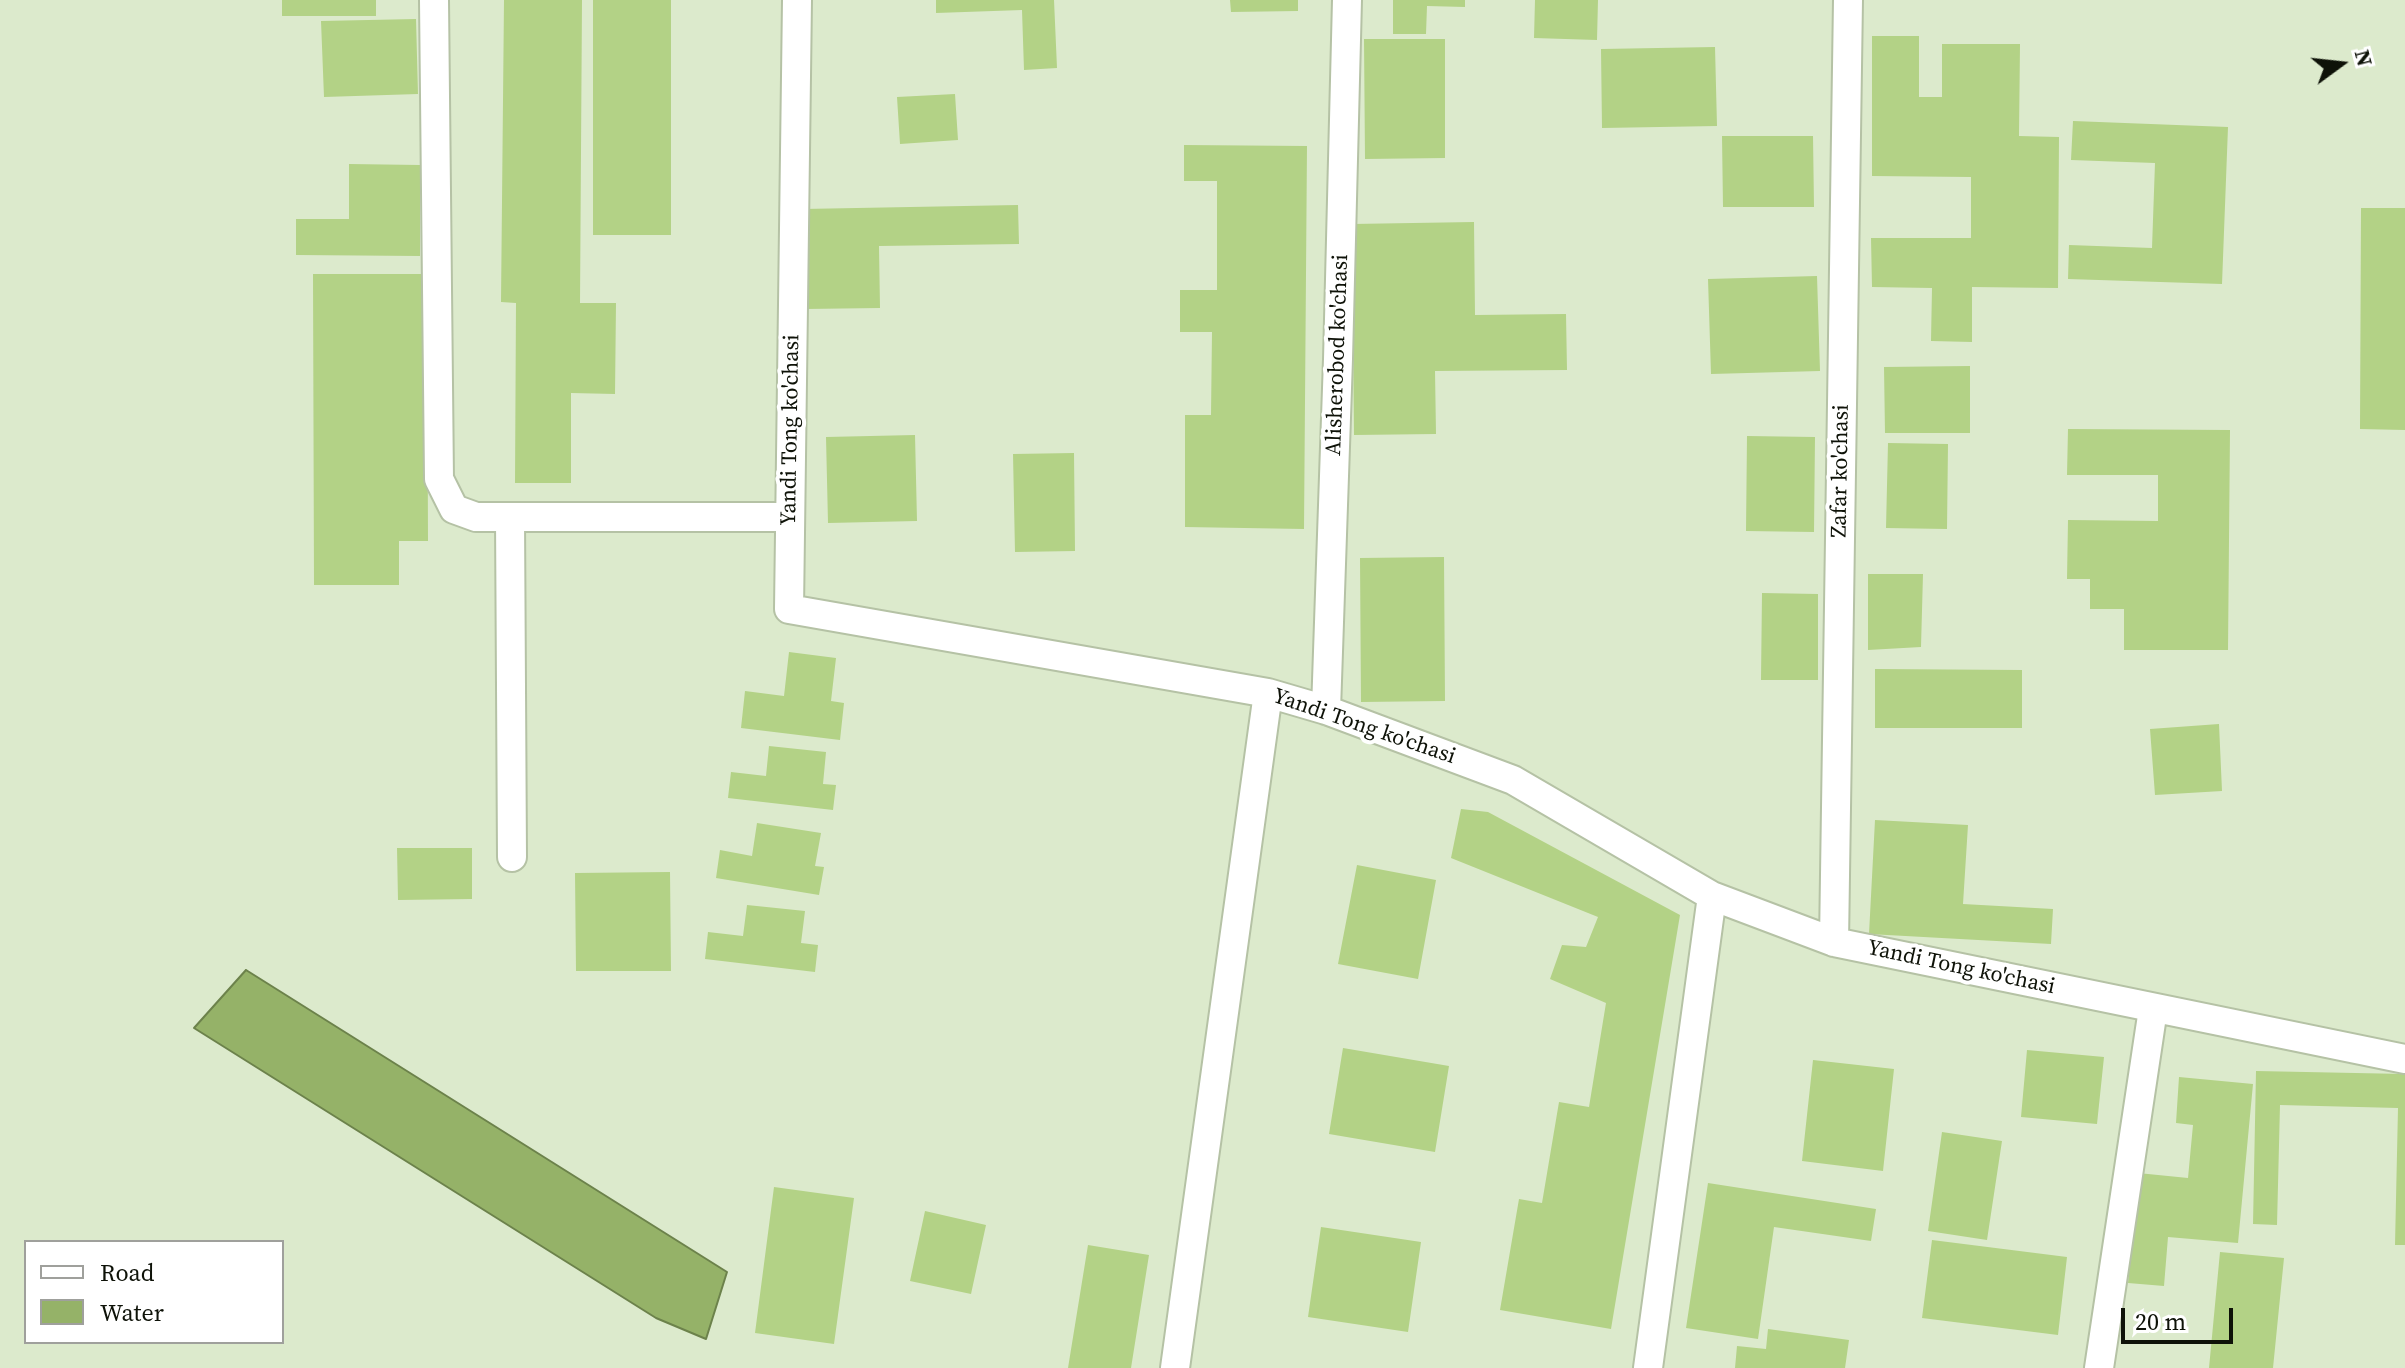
<!DOCTYPE html>
<html>
<head>
<meta charset="utf-8">
<style>
  body { margin:0 }
  #map { position:relative; width:2405px; height:1368px; overflow:hidden; background:#dceacc; font-family:"Source Serif 4",serif }
  canvas { display:block }
  .legend { position:absolute; left:24px; top:1240px; width:260px; height:104px; box-sizing:border-box; background:#fff; border:2px solid #9fa09c; margin:0; padding:10px 14px; list-style:none; font-size:24px; color:#0e1208 }
  .legend li { display:flex; align-items:center; gap:16px; height:40px }
  .legend b { width:40px; border:2px solid #9fa09c }
  .north { position:absolute; left:2301px; top:24px; width:80px; height:80px; -webkit-text-stroke:6px #fff; paint-order:stroke; rotate:75deg; font-size:22px; font-weight:700; line-height:32px; text-align:center; color:#0e1208 }
  .north::after { content:''; display:block; margin:auto; width:28px; height:36px; background:#0e1208; clip-path:polygon(50% 0,100% 100%,50% 72%,0 100%) }
  .scale { position:absolute; left:2121px; top:1308px; width:112px; height:36px; box-sizing:border-box; border:4px solid #0e1208; border-top:0; padding-left:10px; font-size:24px; line-height:28px; white-space:nowrap; color:#0e1208; -webkit-text-stroke:6px #fff; paint-order:stroke }
</style>
</head>
<body>
<div id="map">
<canvas width="2405" height="1368"></canvas>
<ul class="legend">
<li><b style="height:10px;background:#fff"></b>Road</li>
<li><b style="height:22px;background:#95b268"></b>Water</li>
</ul>
<div class="north">N</div>
<div class="scale">20 m</div>
</div>
<script>
const context = document.querySelector('canvas').getContext('2d');
context.lineJoin = 'round';
function fill(path, color) {
  context.fillStyle = color;
  context.fill(path, 'evenodd');
}
function poly(rows) {
  const path = new Path2D();
  for (const r of rows) {
    path.moveTo(r[0], r[1]);
    for (let i = 2; i < r.length; i += 2) path.lineTo(r[i], r[i + 1]);
  }
  return path;
}
function stroke(path, color, width, dash) {
  context.strokeStyle = color;
  context.lineWidth = width;
  context.lineCap = dash ? 'butt' : 'round';
  context.setLineDash(dash || []);
  context.stroke(path);
}
function drawText(font, color, halo, rows, align = 'center') {
  context.font = font + ' "Source Serif 4",serif';
  context.lineWidth = 8;
  context.setLineDash([]);
  context.textBaseline = 'middle';
  context.strokeStyle = halo;
  context.fillStyle = color;
  for (const [text, x, y, turn = 0] of rows) {
    context.save();
    context.translate(x, y);
    context.rotate((+turn || 0) * Math.PI / 180);
    context.textAlign = isNaN(turn) ? turn : align;
    if (halo) context.strokeText(text, 0, 0);
    context.fillText(text, 0, 0);
    context.restore();
  }
}
const water = poly([
  [246,970,727,1272,706,1339,656,1318,194,1028,246,970]
]);
const building = poly([
  [282,0,376,0,376,16,282,16],
  [504,0,582,0,580,303,616,303,615,394,571,393,571,483,515,483,516,303,501,302],
  [593,0,671,0,671,235,593,235],
  [936,0,1054,0,1057,68,1024,70,1022,10,936,13],
  [1230,0,1298,0,1298,11,1231,12],
  [1393,0,1465,0,1465,7,1427,6,1426,34,1393,34],
  [1535,0,1598,0,1597,40,1534,38],
  [416,19,418,94,324,97,321,21],
  [1872,36,1919,36,1919,97,1942,97,1942,44,2020,44,2019,136,2059,137,2058,288,1972,287,1972,342,1931,341,1932,288,1872,287,1871,238,1971,238,1971,177,1872,176],
  [1364,39,1445,39,1445,158,1365,159],
  [1715,47,1717,126,1602,128,1601,49],
  [955,94,958,140,900,144,897,97],
  [2073,121,2228,127,2222,284,2068,279,2069,245,2152,248,2155,163,2071,160],
  [1722,136,1813,136,1814,207,1723,207],
  [1184,145,1307,146,1304,529,1185,527,1185,415,1211,415,1212,332,1180,332,1180,290,1217,290,1217,181,1184,181],
  [349,164,420,165,420,256,296,255,296,219,349,219],
  [1018,205,1019,244,879,246,880,308,805,309,803,209],
  [2361,208,2405,208,2405,430,2360,429],
  [1474,222,1475,315,1566,314,1567,370,1435,371,1436,434,1354,435,1352,224],
  [313,274,427,274,428,541,399,541,399,585,314,585],
  [1817,276,1820,371,1711,374,1708,279],
  [1970,366,1970,433,1885,433,1884,367],
  [2068,429,2230,430,2228,650,2124,650,2124,609,2090,609,2090,579,2067,579,2068,520,2158,521,2158,475,2067,475],
  [915,435,917,521,828,523,826,437],
  [1747,436,1815,437,1814,532,1746,531],
  [1888,443,1948,444,1947,529,1886,528],
  [1074,453,1075,551,1015,552,1013,454],
  [1444,557,1445,701,1361,702,1360,558],
  [1868,574,1923,574,1921,647,1868,650],
  [1762,593,1818,594,1818,680,1761,680],
  [789,652,836,658,831,701,844,703,840,740,741,728,745,691,784,696],
  [1875,669,2022,670,2022,728,1875,728],
  [2219,724,2222,791,2155,795,2150,729],
  [769,746,826,752,823,784,836,785,833,810,728,798,731,772,766,776],
  [1461,809,1488,812,1680,915,1611,1329,1500,1310,1519,1199,1542,1203,1559,1102,1589,1107,1606,1003,1550,979,1562,945,1586,947,1598,917,1451,858],
  [1875,820,1968,825,1963,904,2053,909,2051,944,1869,934],
  [757,823,821,833,815,866,824,867,819,895,716,878,720,850,752,856],
  [397,848,472,848,472,899,398,900],
  [1357,865,1436,880,1418,979,1338,964],
  [670,872,671,971,576,971,575,873],
  [747,905,805,911,801,943,818,945,815,972,705,959,708,932,743,936],
  [1343,1048,1449,1066,1435,1152,1329,1134],
  [2027,1050,2104,1057,2097,1124,2021,1117],
  [1813,1060,1894,1069,1883,1171,1802,1161],
  [2256,1071,2405,1074,2405,1245,2395,1245,2398,1108,2280,1105,2277,1225,2253,1224],
  [2179,1077,2253,1084,2238,1243,2168,1237,2164,1286,2128,1283,2138,1173,2188,1178,2193,1125,2176,1123],
  [1942,1132,2002,1141,1987,1240,1928,1231],
  [1708,1183,1876,1209,1871,1241,1774,1227,1758,1339,1686,1328],
  [774,1187,854,1198,834,1344,755,1333],
  [925,1211,986,1225,971,1294,910,1281],
  [1321,1227,1421,1242,1408,1332,1308,1317],
  [1932,1240,2067,1257,2058,1335,1922,1318],
  [1088,1245,1149,1255,1131,1368,1068,1368],
  [2220,1252,2284,1258,2273,1368,2209,1368],
  [1768,1329,1849,1340,1845,1368,1735,1368,1737,1346,1766,1349]
]);
const minor = poly([
  [434,0,439,479,454,509,476,517,790,517],
  [797,0,789,609,1268,693,1326,710,1513,780,1712,896,1834,942,2405,1059],
  [510,517,512,857],
  [1326,710,1338,359,1347,0],
  [1834,942,1848,0],
  [1175,1368,1268,693],
  [1648,1368,1712,896],
  [2099,1368,2153,1009]
]);
const streetNames = [
  ["Alisherobod ko'chasi",1338,355,-88],
  ["Yandi Tong ko'chasi",791,430,-89],
  ["Zafar ko'chasi",1841,471,-89],
  ["Yandi Tong ko'chasi",1364,727,19],
  ["Yandi Tong ko'chasi",1961,968,12]
];
fill(water, '#95b268');
stroke(water, '#6c824b', 2);
fill(building, '#b3d286');
stroke(minor, '#b5c2a5', 32);
stroke(minor, '#fff', 28);
drawText('22px', '#0e1208', '#fff', streetNames);
</script>
</body>
</html>
